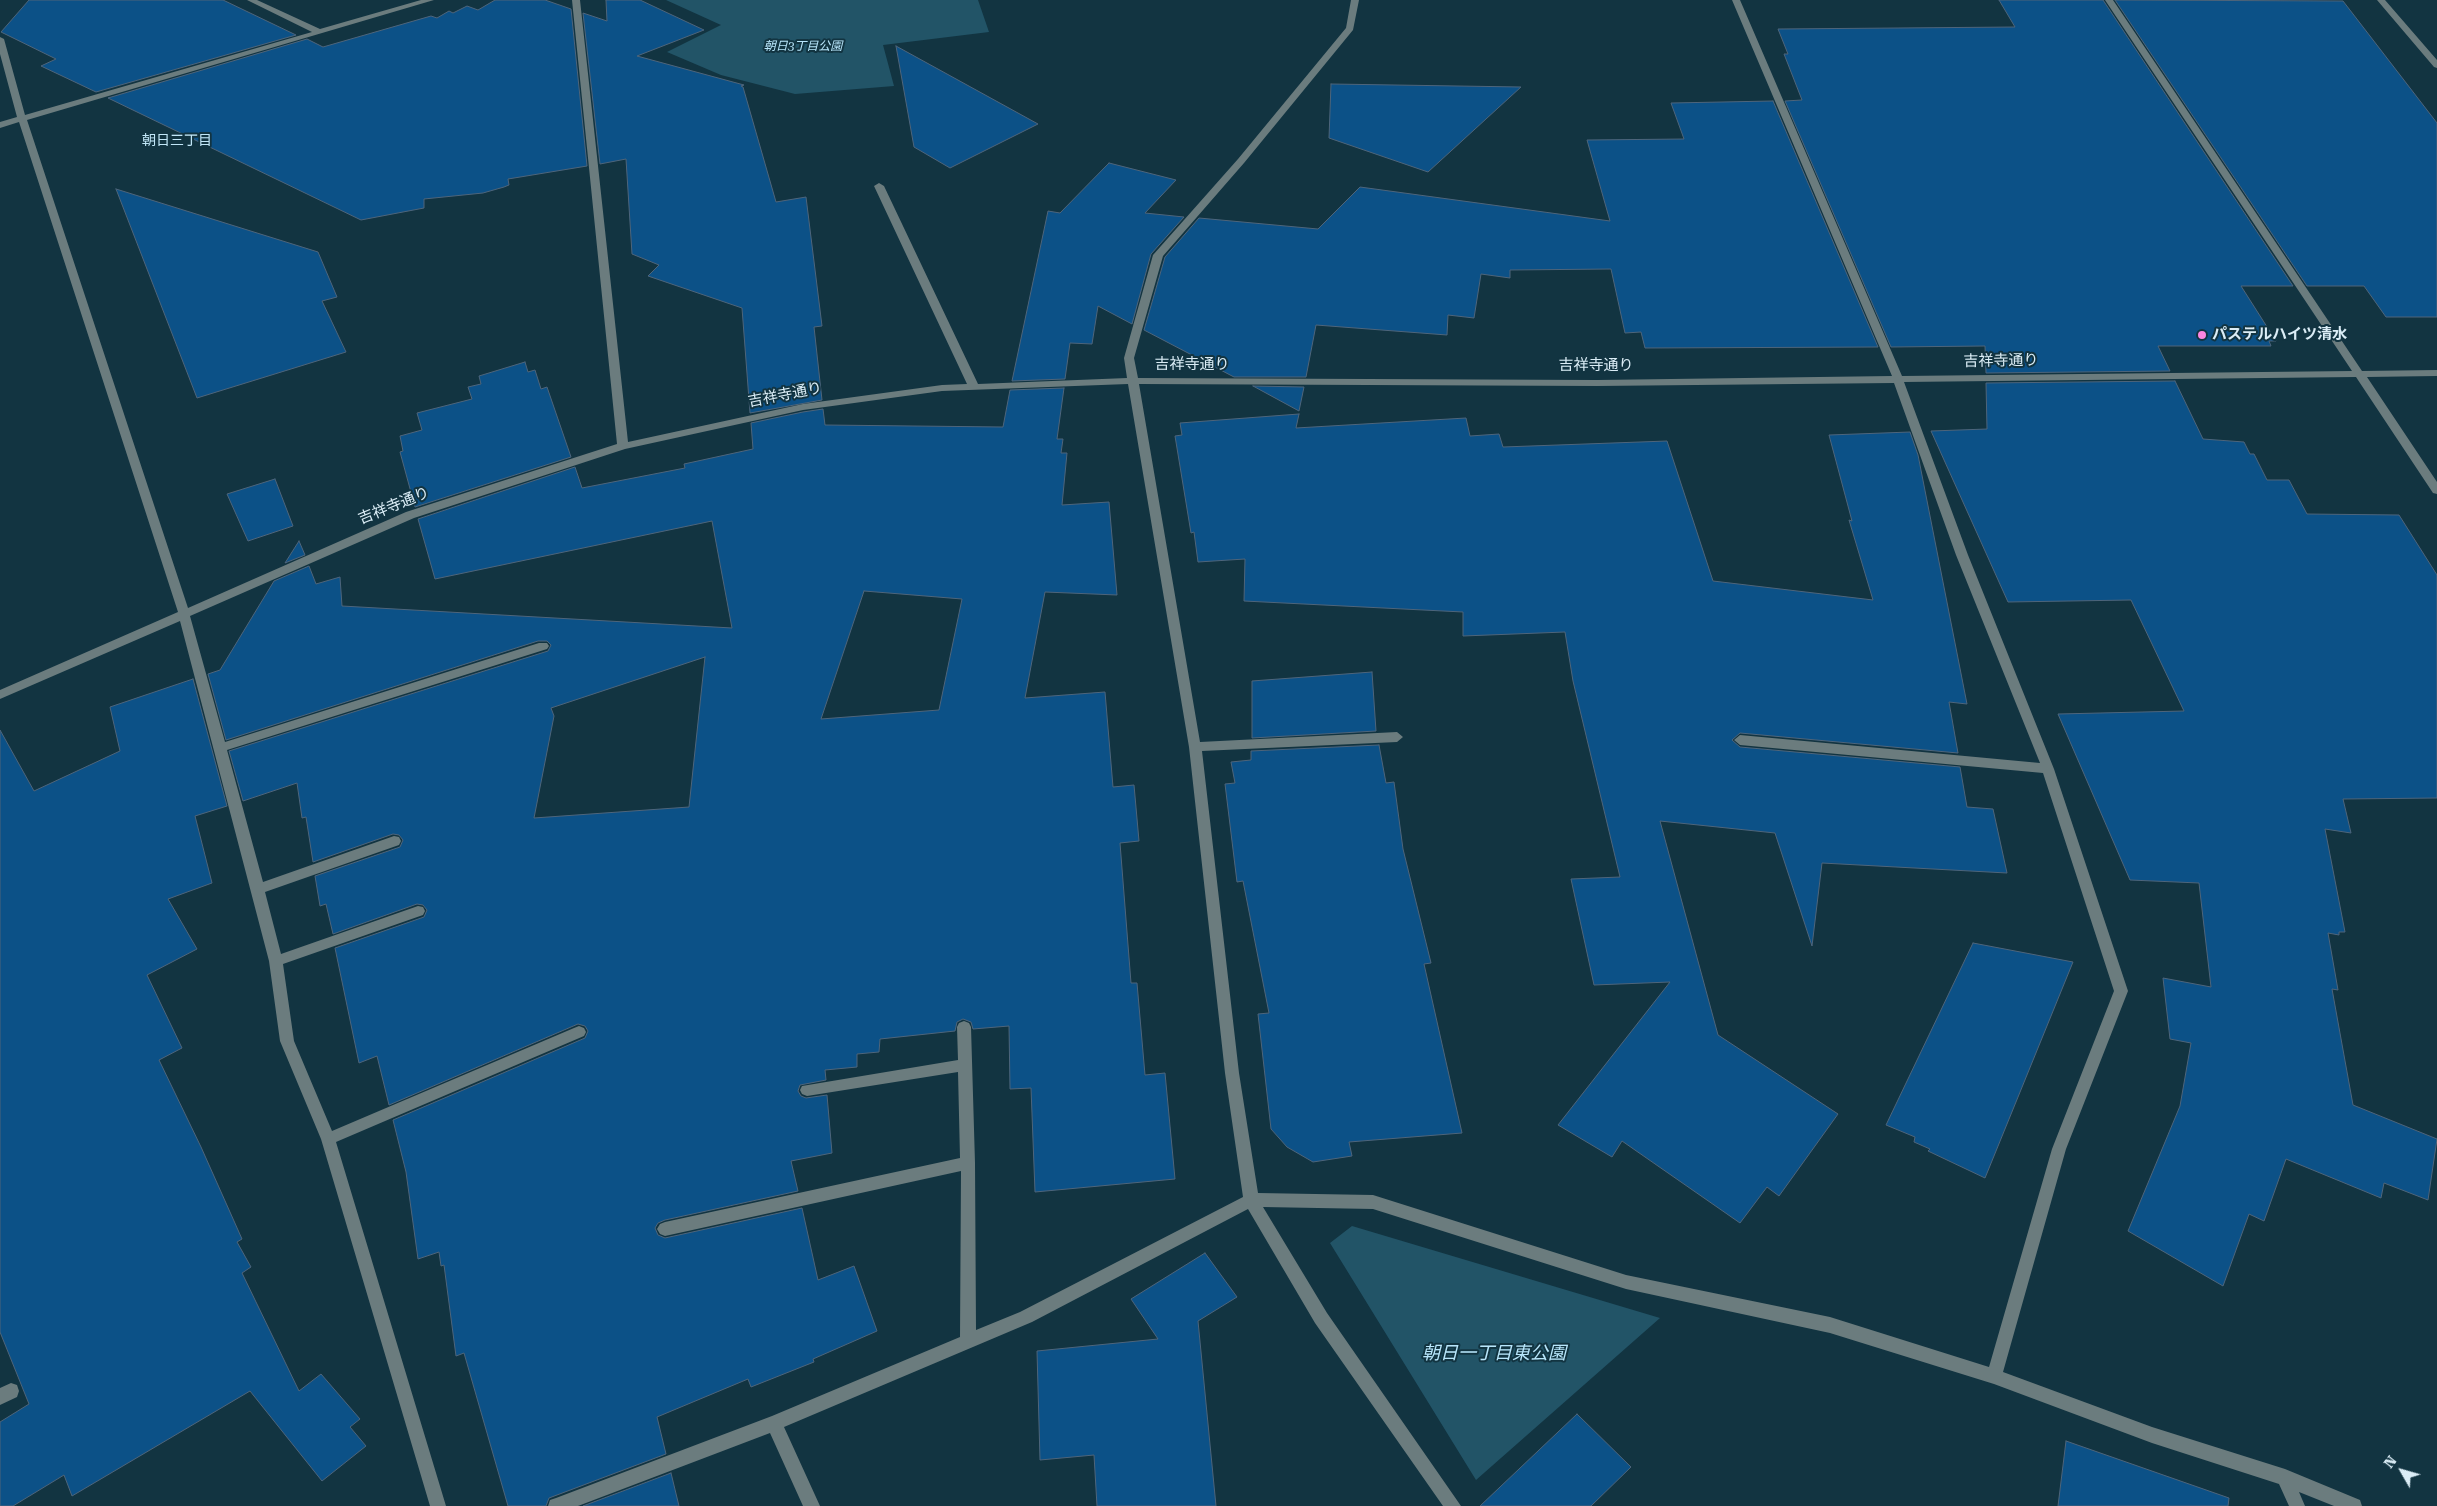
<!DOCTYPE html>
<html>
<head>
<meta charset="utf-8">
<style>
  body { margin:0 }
  #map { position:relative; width:2437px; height:1506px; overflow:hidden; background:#123441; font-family:"Roboto Serif",serif }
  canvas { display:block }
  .north { position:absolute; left:2377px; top:1446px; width:50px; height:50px; -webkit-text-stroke:4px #123441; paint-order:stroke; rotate:308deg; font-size:14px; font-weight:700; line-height:20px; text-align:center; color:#dbedf6 }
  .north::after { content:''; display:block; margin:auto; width:18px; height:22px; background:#dbedf6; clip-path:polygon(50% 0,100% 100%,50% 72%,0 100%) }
</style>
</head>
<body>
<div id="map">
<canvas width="2437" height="1506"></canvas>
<div class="north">N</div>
</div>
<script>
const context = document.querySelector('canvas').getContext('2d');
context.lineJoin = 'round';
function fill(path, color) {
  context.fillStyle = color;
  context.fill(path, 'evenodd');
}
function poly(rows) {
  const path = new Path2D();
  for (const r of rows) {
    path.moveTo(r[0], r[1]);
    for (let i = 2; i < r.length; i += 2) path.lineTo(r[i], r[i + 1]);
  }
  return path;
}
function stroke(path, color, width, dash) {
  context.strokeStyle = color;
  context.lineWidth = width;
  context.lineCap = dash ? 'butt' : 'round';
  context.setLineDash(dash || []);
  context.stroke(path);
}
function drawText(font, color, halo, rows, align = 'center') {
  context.font = font + ' "Roboto Serif","Noto Sans JP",serif';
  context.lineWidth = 4;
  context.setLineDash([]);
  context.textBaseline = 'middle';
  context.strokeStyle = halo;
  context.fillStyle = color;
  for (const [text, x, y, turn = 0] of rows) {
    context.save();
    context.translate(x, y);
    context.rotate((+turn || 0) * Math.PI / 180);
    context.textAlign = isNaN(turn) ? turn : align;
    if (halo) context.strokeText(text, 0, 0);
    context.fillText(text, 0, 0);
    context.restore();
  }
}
const green = poly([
  [666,0,978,0,989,32,883,45,894,86,795,94,721,75,667,52,721,25],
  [1352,1226,1660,1318,1476,1480,1330,1243]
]);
const building = poly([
  [29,0,223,0,296,35,96,92,41,66,56,59,1,32,29,0],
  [495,0,545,0,571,9,587,166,508,179,509,185,504,187,483,193,424,199,424,208,361,220,108,98,307,39,323,47,431,16,437,18,449,11,453,13,467,6,478,10,495,0],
  [606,0,640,0,704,30,637,56,744,85,741,86,743,87,776,202,806,197,822,326,814,327,822,400,750,413,742,308,648,276,659,265,632,254,626,159,600,164,583,13,607,21,606,0],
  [1999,0,2103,0,2293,286,2241,286,2276,341,2269,341,2271,346,2158,346,2170,371,1986,373,1985,346,1891,347,1785,101,1802,100,1784,54,1788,54,1778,29,2015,27,1999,0],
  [2115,0,2343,1,2437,123,2437,317,2386,317,2364,286,2307,286,2115,0],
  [896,46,1038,124,950,168,914,147,896,46],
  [1331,84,1521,87,1428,172,1329,138,1331,84],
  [1773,101,1878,347,1645,348,1641,332,1625,333,1611,269,1510,270,1510,278,1481,274,1474,318,1448,315,1447,335,1316,325,1306,377,1234,377,1144,330,1165,257,1199,218,1318,229,1360,187,1610,221,1587,140,1684,139,1671,103,1773,101],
  [1109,163,1176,180,1145,213,1184,217,1151,254,1132,324,1098,306,1092,344,1070,343,1065,379,1012,381,1048,211,1060,213,1109,163],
  [116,189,318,252,337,297,322,301,346,352,197,398,116,189],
  [525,362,528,372,535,370,541,389,547,387,571,457,415,507,400,452,403,451,400,436,422,430,417,413,472,399,468,387,481,384,479,376,525,362],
  [2175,381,2203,439,2244,442,2250,454,2254,454,2267,480,2289,480,2307,514,2399,515,2437,575,2437,798,2343,799,2351,833,2325,829,2345,932,2339,932,2339,935,2328,933,2338,990,2332,989,2353,1105,2437,1139,2428,1200,2384,1183,2381,1198,2286,1159,2264,1221,2249,1214,2223,1286,2128,1231,2180,1106,2191,1043,2170,1039,2163,978,2211,987,2199,883,2130,880,2058,714,2184,711,2131,600,2008,602,1931,431,1987,429,1986,383,2175,381],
  [1253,386,1304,387,1299,411,1253,386],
  [1064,388,1057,439,1063,439,1061,453,1067,453,1062,505,1109,502,1117,595,1045,592,1025,698,1105,692,1113,787,1134,785,1139,841,1120,843,1131,983,1137,983,1145,1075,1165,1073,1175,1179,1035,1192,1031,1088,1010,1089,1009,1026,973,1029,971,1022,963,1019,957,1022,955,1031,880,1039,879,1052,857,1054,857,1067,825,1070,826,1080,800,1085,798,1091,801,1096,806,1098,827,1095,832,1153,791,1161,798,1191,665,1220,658,1223,655,1228,658,1235,665,1238,802,1208,818,1280,854,1266,877,1331,813,1359,814,1362,751,1387,748,1379,657,1417,666,1454,549,1498,546,1506,508,1506,464,1353,456,1356,444,1265,441,1266,439,1252,418,1259,406,1172,393,1120,585,1038,588,1031,585,1026,578,1024,389,1105,377,1056,359,1063,335,948,424,917,427,910,423,905,417,904,333,934,326,904,320,906,315,876,400,847,403,840,399,835,393,834,313,862,306,817,302,818,297,783,243,801,229,751,548,651,551,645,547,641,538,641,226,740,208,674,220,670,274,581,309,566,316,584,340,577,342,606,732,628,712,521,435,579,418,519,575,467,582,488,685,468,684,464,753,449,751,423,803,412,823,409,825,425,1003,427,1010,390,1064,388],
  [864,591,962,599,939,710,821,719,864,591],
  [705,657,689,807,534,818,554,716,551,708,705,657],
  [1299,414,1296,428,1466,418,1470,436,1499,434,1503,447,1667,441,1713,581,1873,600,1849,520,1852,521,1829,435,1910,432,1918,455,1967,704,1949,702,1958,753,1740,733,1732,740,1740,747,1960,767,1967,807,1993,809,2007,873,1822,863,1812,946,1775,833,1660,821,1718,1035,1838,1114,1779,1196,1767,1187,1740,1223,1622,1141,1612,1157,1558,1125,1670,982,1594,985,1571,879,1620,877,1573,681,1565,632,1463,636,1463,612,1244,601,1245,559,1198,562,1194,532,1191,533,1175,436,1182,435,1180,423,1299,414],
  [275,479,293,526,248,541,227,494,275,479],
  [299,541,305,555,285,563,299,541],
  [1372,672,1376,731,1252,738,1252,681,1372,672],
  [193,679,227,806,195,816,212,883,168,899,197,949,147,975,182,1048,159,1060,201,1147,242,1239,237,1242,251,1267,242,1273,299,1391,321,1374,360,1419,350,1427,366,1446,322,1481,250,1391,72,1496,64,1475,13,1506,0,1506,0,1422,29,1404,0,1332,0,730,34,791,120,751,110,707,193,679],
  [1379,745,1386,783,1394,782,1403,849,1431,963,1424,964,1462,1133,1349,1142,1352,1156,1313,1162,1287,1147,1271,1129,1258,1014,1269,1013,1243,881,1237,882,1225,784,1235,783,1231,762,1251,760,1251,751,1379,745],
  [1973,943,2073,962,1985,1178,1928,1151,1930,1149,1914,1142,1915,1137,1886,1125,1973,943],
  [1205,1253,1237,1297,1198,1321,1216,1506,1097,1506,1094,1455,1040,1460,1037,1351,1158,1339,1131,1299,1205,1253],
  [1577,1414,1631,1467,1591,1506,1480,1506,1577,1414],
  [2066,1441,2229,1498,2228,1506,2058,1506,2066,1441],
  [671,1473,679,1506,583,1506,671,1473]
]);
const minor = poly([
  [247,0,257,0,320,29,421,0,434,0,27,120,188,608,406,512,617,444,572,0,580,0,628,442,803,404,942,385,967,384,874,186,879,183,884,186,978,384,1127,378,1124,358,1153,255,1238,159,1346,28,1351,0,1359,0,1353,30,1244,163,1163,256,1134,358,1138,378,1597,380,1892,376,1732,0,1740,0,1902,376,2352,371,2105,0,2113,0,2362,371,2437,370,2437,376,2367,377,2437,482,2437,494,2433,493,2356,377,1904,382,1968,555,2054,769,2128,991,2066,1149,2003,1372,2152,1427,2285,1469,2360,1500,2362,1506,2334,1506,2299,1492,2305,1506,2289,1506,2279,1484,2152,1443,1994,1384,1830,1333,1626,1289,1373,1209,1263,1207,1327,1313,1461,1506,1443,1506,1315,1323,1248,1209,1032,1322,784,1427,820,1506,803,1506,770,1433,578,1506,548,1506,550,1500,556,1498,772,1416,960,1337,961,1171,665,1236,660,1234,657,1229,660,1224,665,1222,960,1158,958,1072,807,1096,802,1094,800,1090,802,1086,958,1060,957,1027,959,1023,964,1021,969,1023,971,1027,975,1163,976,1330,1020,1312,1243,1197,1225,1073,1189,747,1128,384,942,391,803,410,625,449,414,518,190,616,225,742,539,643,547,643,549,646,547,649,227,750,263,882,394,836,399,837,401,841,399,845,265,892,281,954,418,906,423,907,425,911,423,915,283,964,294,1041,332,1131,574,1028,579,1026,584,1028,586,1032,584,1036,336,1142,446,1506,430,1506,321,1139,280,1041,269,961,180,621,0,699,0,690,178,612,19,122,0,128,0,122,17,117,0,54,0,37,4,39,25,115,312,32,247,0],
  [1894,383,1956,555,2040,763,1740,735,1734,740,1740,745,2043,773,2114,991,2052,1149,1989,1367,1830,1317,1626,1275,1373,1195,1258,1193,1239,1073,1202,751,1397,742,1403,737,1397,732,1200,742,1139,384,1597,386,1894,383],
  [2377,0,2385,0,2437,60,2437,68,2434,67,2377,0],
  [11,1383,17,1385,19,1391,17,1397,0,1405,0,1388,11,1383]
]);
const markers = [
  [2202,335,5,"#fd86e1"]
];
const farParknames = [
  ["朝日3丁目公園",803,46]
];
const farNeighbourhoodnames = [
  ["朝日三丁目",177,141]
];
const poiNames = [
  ["パステルハイツ清水",2212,335]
];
const streetNames = [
  ["吉祥寺通り",2001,361,-1],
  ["吉祥寺通り",1192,365],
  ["吉祥寺通り",1596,366],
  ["吉祥寺通り",785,395,-11],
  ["吉祥寺通り",394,506,-22]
];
const nearParknames = [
  ["朝日一丁目東公園",1494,1354]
];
fill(green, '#225467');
fill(building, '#0c5187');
stroke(building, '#4e657b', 1);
fill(minor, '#6b7c7e');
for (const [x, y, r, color] of markers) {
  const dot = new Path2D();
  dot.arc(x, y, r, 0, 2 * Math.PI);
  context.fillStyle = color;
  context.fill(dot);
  stroke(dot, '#123441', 2);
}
drawText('italic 12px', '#b8e6fb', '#123441', farParknames);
drawText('14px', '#c1e6f7', '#123441', farNeighbourhoodnames);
drawText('bold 15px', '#dbedf6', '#123441', poiNames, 'left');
drawText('15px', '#dbedf6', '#123441', streetNames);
drawText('italic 18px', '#b8e6fb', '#123441', nearParknames);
</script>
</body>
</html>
